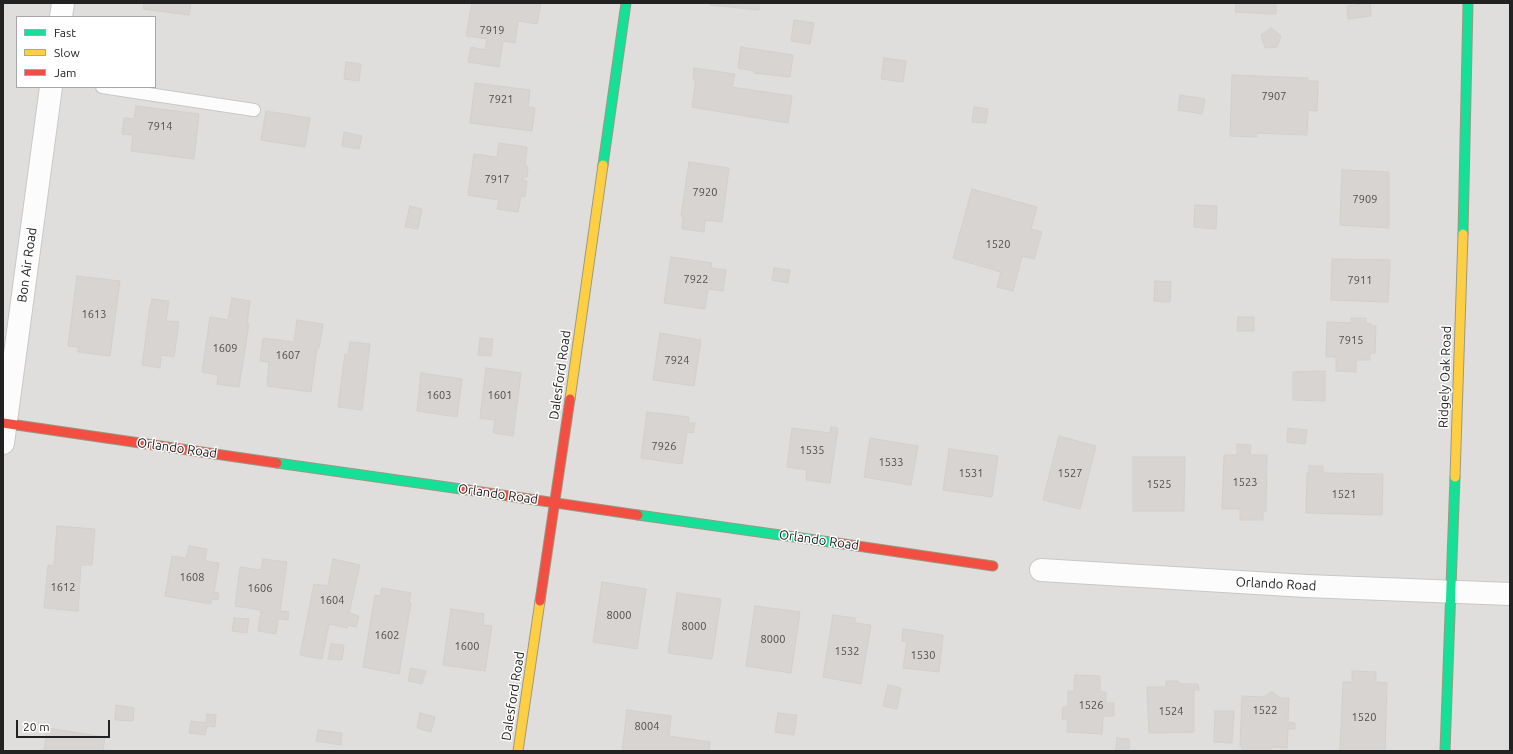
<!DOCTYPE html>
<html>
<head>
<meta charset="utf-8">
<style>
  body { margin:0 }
  #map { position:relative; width:1513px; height:754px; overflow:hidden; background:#f0eeeb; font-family:Ubuntu,sans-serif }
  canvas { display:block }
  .frame { position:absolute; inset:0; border:4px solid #222; pointer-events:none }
  .legend { position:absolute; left:16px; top:16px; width:140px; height:72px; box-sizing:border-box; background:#fff; border:1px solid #a7a7a7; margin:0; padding:5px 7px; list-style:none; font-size:12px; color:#222 }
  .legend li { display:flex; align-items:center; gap:8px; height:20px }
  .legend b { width:20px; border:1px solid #a7a7a7 }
  .scale { position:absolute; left:16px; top:720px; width:94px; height:18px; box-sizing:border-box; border:2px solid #222; border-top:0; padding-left:5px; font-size:12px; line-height:14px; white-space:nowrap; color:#222; -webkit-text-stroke:3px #fff; paint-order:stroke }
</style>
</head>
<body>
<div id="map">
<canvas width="1513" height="754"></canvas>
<div class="frame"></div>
<ul class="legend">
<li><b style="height:5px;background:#16e098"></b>Fast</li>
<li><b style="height:5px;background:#ffcf43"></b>Slow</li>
<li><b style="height:5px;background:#f24e42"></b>Jam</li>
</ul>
<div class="scale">20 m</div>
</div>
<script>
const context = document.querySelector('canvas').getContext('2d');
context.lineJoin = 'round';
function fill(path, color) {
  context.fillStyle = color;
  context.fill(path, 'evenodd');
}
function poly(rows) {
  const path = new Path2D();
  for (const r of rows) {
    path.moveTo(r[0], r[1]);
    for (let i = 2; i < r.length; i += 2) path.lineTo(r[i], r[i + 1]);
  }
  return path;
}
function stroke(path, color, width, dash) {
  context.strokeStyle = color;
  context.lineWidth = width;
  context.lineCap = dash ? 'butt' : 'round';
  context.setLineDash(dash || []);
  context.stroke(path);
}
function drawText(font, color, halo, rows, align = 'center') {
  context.font = font + ' Ubuntu,sans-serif';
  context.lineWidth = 3;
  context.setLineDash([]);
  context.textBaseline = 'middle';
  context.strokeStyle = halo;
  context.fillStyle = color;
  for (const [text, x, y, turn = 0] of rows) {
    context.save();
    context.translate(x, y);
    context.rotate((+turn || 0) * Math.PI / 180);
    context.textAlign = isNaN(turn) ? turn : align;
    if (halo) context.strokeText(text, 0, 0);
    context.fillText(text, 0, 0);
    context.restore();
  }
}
const residential = poly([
  [3,3,1510,3,1510,751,3,751],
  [17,17,155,17,155,87,17,87]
]);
const building = poly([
  [144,3,191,3,189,15,143,9,144,3],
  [472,3,541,3,537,24,518,21,515,43,503,41,499,67,468,62,471,47,485,50,487,39,466,36,472,3],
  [710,3,759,3,759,10,710,5,710,3],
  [1236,3,1276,3,1276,14,1235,12,1236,3],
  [1370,3,1371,16,1348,19,1347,6,1370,3],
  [794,20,814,23,810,44,791,41,794,20],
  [1271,28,1281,36,1277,47,1265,48,1261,35,1271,28],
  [741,47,793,55,790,77,754,73,754,71,738,68,741,47],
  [884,58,906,61,903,82,881,79,884,58],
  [346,62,361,64,359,81,344,79,346,62],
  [694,68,735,74,732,87,792,96,788,123,692,107,696,80,693,80,694,68],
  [1232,75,1308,78,1308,81,1318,81,1317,111,1308,110,1307,135,1257,133,1257,137,1230,136,1232,75],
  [475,83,530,90,528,107,535,108,532,131,470,123,475,83],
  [1180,95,1205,99,1202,114,1178,110,1180,95],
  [136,106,199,114,194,159,131,151,133,135,122,134,124,118,134,119,136,106],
  [974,107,988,109,986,123,972,122,974,107],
  [266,111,310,118,305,147,261,140,266,111],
  [344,132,362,136,359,149,342,146,344,132],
  [499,143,527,147,525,166,528,167,527,177,523,177,523,180,527,181,525,197,521,196,518,212,497,209,499,200,468,195,474,154,497,157,499,143],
  [689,162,729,168,722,222,705,220,704,232,682,229,683,217,681,216,689,162],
  [1342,170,1389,172,1389,228,1340,225,1342,170],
  [972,189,1037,207,1031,229,1042,232,1034,259,1022,256,1013,291,997,287,1001,272,953,258,972,189],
  [1195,205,1217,206,1216,229,1194,227,1195,205],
  [410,206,422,209,418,229,405,227,410,206],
  [671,257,712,263,711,268,726,270,723,291,708,289,705,309,664,303,671,257],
  [1332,259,1390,260,1388,302,1331,300,1332,259],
  [774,268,790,270,788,283,772,280,774,268],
  [77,276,120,281,110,356,78,352,79,347,68,346,77,276],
  [1155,281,1171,282,1170,302,1154,301,1155,281],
  [232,298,250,301,247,324,249,324,239,387,217,384,218,375,202,372,210,317,228,320,232,298],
  [152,299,169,301,166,321,179,322,174,357,161,355,160,368,142,365,150,306,151,305,152,299],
  [1238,317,1254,317,1254,331,1237,331,1238,317],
  [1351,318,1366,318,1366,323,1371,324,1371,326,1376,326,1375,353,1370,353,1370,360,1356,360,1356,372,1336,371,1336,357,1326,357,1327,322,1351,323,1351,318],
  [297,320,323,324,319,348,317,348,311,392,267,386,269,362,260,361,263,338,294,342,297,320],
  [660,333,701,340,694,386,653,380,660,333],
  [480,338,493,339,491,356,478,355,480,338],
  [350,342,370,344,362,410,338,407,345,354,348,355,350,342],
  [486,368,521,373,513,436,493,433,495,420,480,418,486,368],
  [1325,371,1325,401,1293,400,1293,372,1325,371],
  [421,373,462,379,457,417,417,411,421,373],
  [647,412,689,417,688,423,695,423,693,433,687,432,682,464,641,458,647,412],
  [831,427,838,428,830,483,806,480,807,470,787,467,792,428,830,433,831,427],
  [1288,428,1307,430,1305,444,1287,442,1288,428],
  [1059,436,1096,446,1080,509,1043,500,1059,436],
  [870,438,918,446,911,485,864,477,870,438],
  [1237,444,1251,445,1250,455,1267,455,1266,511,1263,511,1263,520,1240,520,1240,509,1222,509,1224,455,1237,455,1237,444],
  [949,449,998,456,992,497,943,490,949,449],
  [1133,457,1185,457,1184,511,1133,511,1133,457],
  [1309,466,1323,466,1323,473,1383,474,1382,515,1306,513,1307,473,1309,473,1309,466],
  [57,526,95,529,92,565,81,565,78,611,44,608,48,565,54,566,57,526],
  [189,546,207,549,205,561,219,563,214,592,219,593,218,600,212,599,211,604,165,596,172,556,186,558,189,546],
  [263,559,287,562,280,611,289,612,288,620,278,619,276,634,258,631,261,610,235,606,240,567,261,570,263,559],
  [333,559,360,565,349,613,359,616,356,627,348,625,347,628,329,624,322,659,300,655,314,584,328,586,333,559],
  [602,582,646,589,637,649,593,642,602,582],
  [382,588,411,593,409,602,411,603,399,674,363,667,375,595,380,596,382,588],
  [677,593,721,599,712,659,668,653,677,593],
  [755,606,800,612,791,673,746,666,755,606],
  [451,609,484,614,483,625,492,626,485,671,443,665,451,609],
  [833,615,855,618,855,623,871,625,861,684,823,677,833,615],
  [234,618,249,619,247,633,232,631,234,618],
  [903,629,943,635,939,672,903,668,907,642,902,641,903,629],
  [331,644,344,645,342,660,328,659,331,644],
  [411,668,426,671,422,684,408,681,411,668],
  [1352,671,1376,672,1376,682,1387,683,1385,751,1340,751,1343,682,1352,682,1352,671],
  [1075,675,1100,676,1100,692,1106,692,1106,703,1114,703,1114,716,1103,716,1102,734,1067,732,1068,719,1062,719,1063,707,1068,707,1068,691,1074,691,1075,675],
  [1166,681,1178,681,1179,684,1198,684,1199,690,1194,690,1194,732,1149,733,1147,687,1166,687,1166,681],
  [888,685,901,688,897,709,883,706,888,685],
  [1272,692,1281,698,1289,698,1288,722,1295,723,1295,729,1288,729,1287,748,1271,747,1271,751,1242,751,1242,747,1240,746,1242,696,1263,697,1272,692],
  [116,705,134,708,133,721,115,720,116,705],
  [627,710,671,716,669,736,710,742,709,751,622,751,627,710],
  [1215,711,1234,711,1232,743,1214,742,1215,711],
  [420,713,435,717,431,732,417,728,420,713],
  [778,713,797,715,794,735,775,732,778,713],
  [207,714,216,715,215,727,207,726,205,735,189,733,191,721,206,723,207,714],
  [47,728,105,737,103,751,44,751,47,728],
  [318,730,342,733,341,745,316,741,318,730],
  [1117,738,1129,739,1129,751,1116,751,1117,738]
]);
const lane = poly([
  [102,87,254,110]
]);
const street = poly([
  [61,17,63,3],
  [3,443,51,87],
  [1041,570,1306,586,1510,594]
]);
const fast = poly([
  [603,165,626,3],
  [1463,234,1468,3],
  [277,463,461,489],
  [638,515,837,543],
  [1445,751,1455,477]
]);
const slow = poly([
  [570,399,603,165],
  [1455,477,1463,234],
  [518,751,540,601]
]);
const jam = poly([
  [3,423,277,463],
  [461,489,638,515],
  [837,543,993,566],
  [540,601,570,399]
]);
const numberNames = [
  ["7919",492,30],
  ["7907",1274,96],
  ["7921",501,99],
  ["7914",160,126],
  ["7917",497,179],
  ["7920",705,192],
  ["7909",1365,199],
  ["1520",998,244],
  ["7922",696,279],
  ["7911",1360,280],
  ["1613",94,314],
  ["7915",1351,340],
  ["1609",225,348],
  ["1607",288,355],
  ["7924",677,360],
  ["1603",439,395],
  ["1601",500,395],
  ["7926",664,446],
  ["1535",812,450],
  ["1533",891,462],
  ["1531",971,473],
  ["1527",1070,473],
  ["1523",1245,482],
  ["1525",1159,484],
  ["1521",1344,494],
  ["1608",192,577],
  ["1612",63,587],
  ["1606",260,588],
  ["1604",332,600],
  ["8000",619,615],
  ["8000",694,626],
  ["1602",387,635],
  ["8000",773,639],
  ["1600",467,646],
  ["1532",847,651],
  ["1530",923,655],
  ["1526",1091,705],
  ["1522",1265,710],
  ["1524",1171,711],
  ["1520",1364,717],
  ["8004",647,726]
];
const streetNames = [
  ["Bon Air Road",27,265,-82],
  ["Dalesford Road",560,375,-82],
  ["Ridgely Oak Road",1445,377,-88],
  ["Orlando Road",177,448,8],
  ["Orlando Road",498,494,8],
  ["Orlando Road",819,540,8],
  ["Orlando Road",1276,584,3],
  ["Dalesford Road",513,696,-81]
];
fill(residential, '#dfdedc');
fill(building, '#d7d4d2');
stroke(building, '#d3d0cc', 1);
stroke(lane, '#c9c8c7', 14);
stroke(street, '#c9c8c7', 24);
stroke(fast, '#999a82', 11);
stroke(slow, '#999a82', 11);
stroke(jam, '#999a82', 11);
stroke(lane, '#fdfcfc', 12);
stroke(street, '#fdfcfc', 22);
stroke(fast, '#16e098', 9);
stroke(slow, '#ffcf43', 9);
stroke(jam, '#f24e42', 9);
drawText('11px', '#4f4e4e', null, numberNames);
drawText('13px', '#222', '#fff', streetNames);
</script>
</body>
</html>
